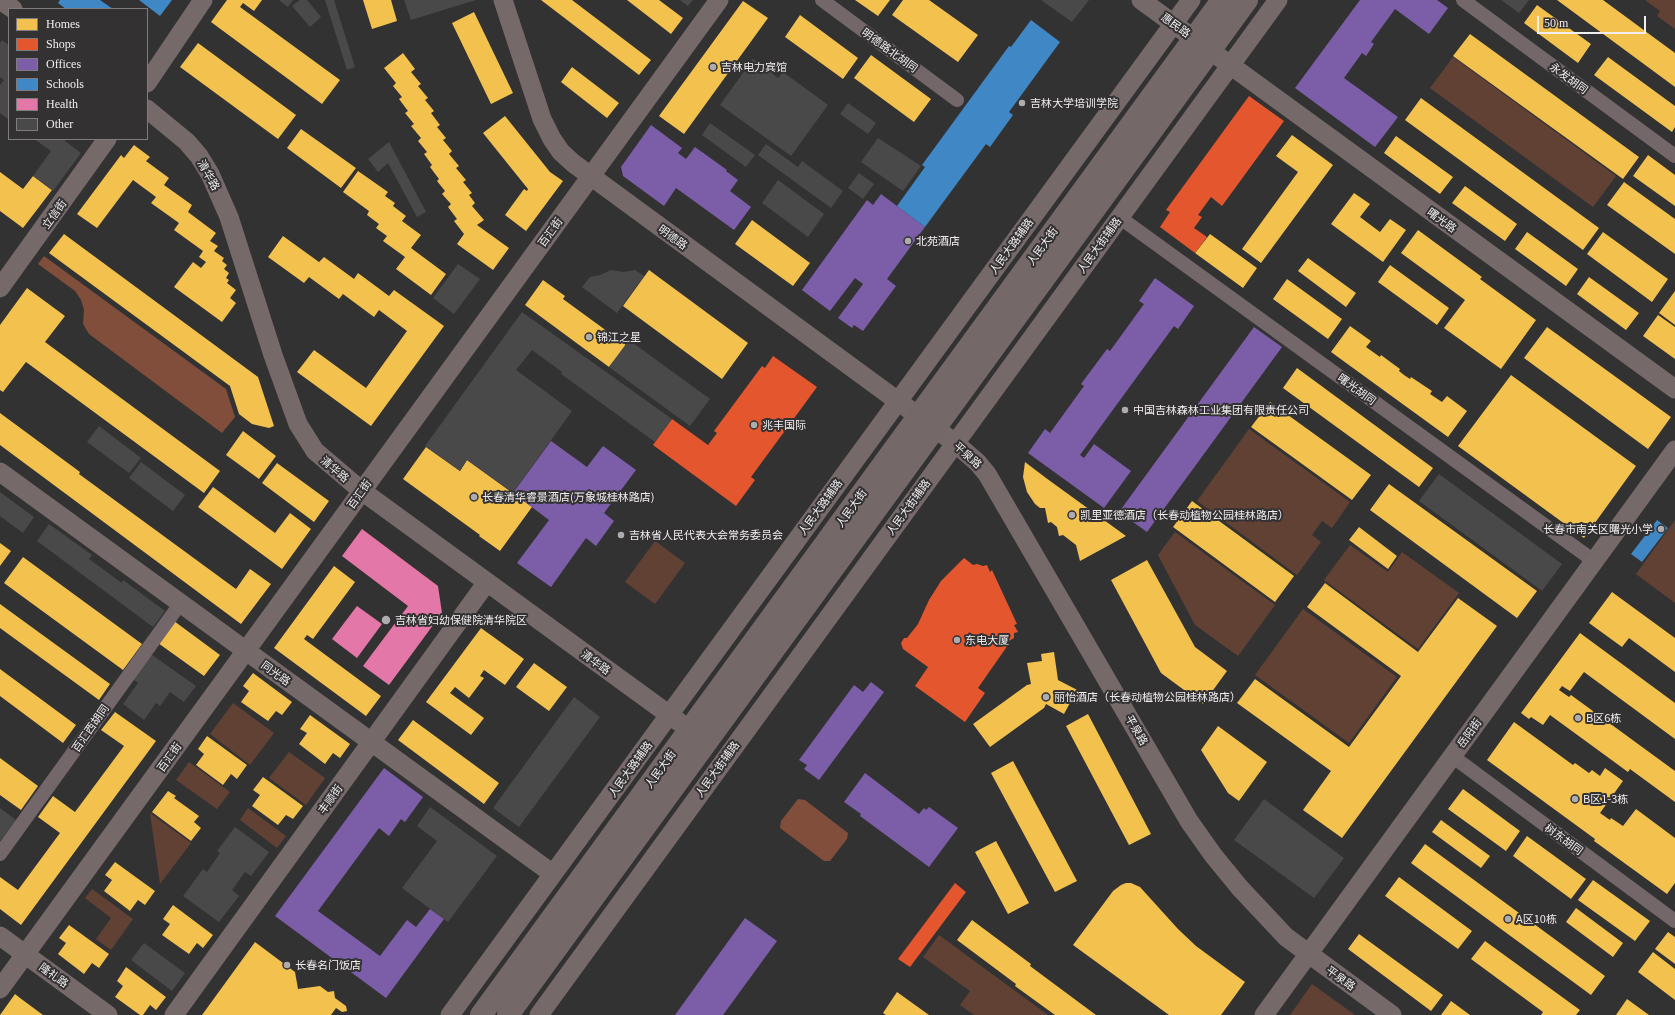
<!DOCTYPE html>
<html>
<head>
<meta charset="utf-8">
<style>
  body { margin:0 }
  #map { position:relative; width:1675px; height:1015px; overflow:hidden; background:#333233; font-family:Georgia,serif }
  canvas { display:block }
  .legend { position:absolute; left:8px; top:8px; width:140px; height:132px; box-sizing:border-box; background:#343133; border:1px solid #807d7f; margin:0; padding:5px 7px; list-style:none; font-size:12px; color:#f1eef0 }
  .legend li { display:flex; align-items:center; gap:8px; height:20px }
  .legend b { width:20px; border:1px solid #807d7f }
  .scale { position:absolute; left:1537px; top:16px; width:109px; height:18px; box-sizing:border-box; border:2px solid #f1eef0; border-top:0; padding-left:5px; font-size:12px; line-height:14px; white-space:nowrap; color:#f1eef0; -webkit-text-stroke:3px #343133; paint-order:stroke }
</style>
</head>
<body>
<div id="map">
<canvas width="1675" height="1015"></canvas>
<ul class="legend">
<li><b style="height:11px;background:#f2c14e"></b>Homes</li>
<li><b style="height:11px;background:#e4572e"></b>Shops</li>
<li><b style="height:11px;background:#7b5ea7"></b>Offices</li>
<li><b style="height:11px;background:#3f88c5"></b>Schools</li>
<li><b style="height:11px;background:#e377a8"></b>Health</li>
<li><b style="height:11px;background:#4a494a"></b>Other</li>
</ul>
<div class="scale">50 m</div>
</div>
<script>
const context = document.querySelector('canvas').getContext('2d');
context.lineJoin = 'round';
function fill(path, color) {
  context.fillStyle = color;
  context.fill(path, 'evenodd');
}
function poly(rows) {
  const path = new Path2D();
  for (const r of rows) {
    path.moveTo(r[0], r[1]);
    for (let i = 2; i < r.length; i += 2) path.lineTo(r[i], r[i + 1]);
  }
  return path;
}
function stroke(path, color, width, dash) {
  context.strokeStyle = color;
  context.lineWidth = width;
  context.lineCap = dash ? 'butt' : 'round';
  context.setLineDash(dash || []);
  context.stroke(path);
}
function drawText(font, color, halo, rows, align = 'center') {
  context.font = font + ' Georgia,"Noto Sans SC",serif';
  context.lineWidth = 4;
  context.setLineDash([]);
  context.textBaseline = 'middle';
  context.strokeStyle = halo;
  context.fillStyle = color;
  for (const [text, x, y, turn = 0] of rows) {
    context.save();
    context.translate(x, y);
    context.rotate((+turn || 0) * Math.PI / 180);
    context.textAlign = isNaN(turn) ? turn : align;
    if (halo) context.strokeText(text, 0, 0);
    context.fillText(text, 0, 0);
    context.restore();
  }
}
const green = poly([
  [1645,0,1675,0,1675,29,1657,16,1660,11],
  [1453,57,1616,176,1593,207,1430,88],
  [1249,429,1350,502,1332,528,1322,521,1312,535,1321,542,1297,575,1197,501],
  [1675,520,1675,603,1636,574],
  [1175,532,1275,605,1238,656,1195,625,1158,555],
  [655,541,685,563,655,604,625,582],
  [1350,545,1388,572,1402,552,1459,593,1418,649,1324,580],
  [1303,609,1397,677,1349,743,1255,675],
  [233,703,274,733,250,765,210,734],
  [289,752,325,778,306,805,269,778],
  [189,762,230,792,217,809,176,780],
  [248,808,286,836,277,848,240,820],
  [150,813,191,843,160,884],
  [92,889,133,919,111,950,96,939,111,918,85,898],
  [939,935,1048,1015,974,1015,960,1005,970,991,923,957],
  [1312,984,1355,1015,1290,1015]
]);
const forest = poly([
  [44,256,226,389,235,417,222,433,89,334,83,324,84,310,81,300,75,291,38,264],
  [798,799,805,800,848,833,847,839,830,861,824,861,780,828,781,821]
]);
const homes = poly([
  [227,0,262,0,254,11,243,3,240,7,340,80,322,104,211,22],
  [363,0,391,0,397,21,372,29],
  [541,0,572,0,651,60,639,75],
  [627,0,659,0,683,18,671,34],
  [855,0,890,0,878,16],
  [903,0,929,0,978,35,958,62,892,15],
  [1557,0,1603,0,1675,53,1675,87],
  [743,1,768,18,684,134,659,116],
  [1537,5,1591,44,1578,63,1524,23],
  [474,12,513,93,491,104,452,23],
  [800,15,858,58,843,79,785,37],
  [1470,34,1639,157,1623,179,1453,56],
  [198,43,296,115,278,139,180,67],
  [403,53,415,69,411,72,421,84,418,86,428,98,425,100,434,111,431,113,440,125,437,127,446,138,443,140,452,151,449,154,459,166,456,168,466,180,463,182,472,193,469,195,475,203,472,206,484,220,477,225,509,248,493,270,457,244,464,234,454,221,457,219,448,207,451,204,442,194,445,191,437,181,439,179,430,167,432,165,424,154,427,152,418,141,421,138,411,126,414,124,405,113,408,111,399,99,402,97,393,86,396,83,384,68],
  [871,55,931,99,914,122,854,78],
  [1608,57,1675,106,1675,127,1672,132,1594,75],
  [572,67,619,103,607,118,561,82],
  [1421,98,1599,228,1583,250,1405,120],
  [505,116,550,172,563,181,526,231,505,215,524,189,527,191,528,189,483,133],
  [301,129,356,168,341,188,287,148],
  [1292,135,1333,165,1261,263,1242,249,1298,172,1276,156],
  [1396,136,1453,177,1440,194,1384,153],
  [134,145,150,157,146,161,169,178,164,185,192,205,188,212,216,233,210,241,218,246,214,251,224,258,222,261,227,265,224,269,229,273,226,278,229,280,227,283,236,290,230,298,236,303,222,322,174,287,193,262,201,268,206,262,199,257,203,251,174,230,179,223,151,203,156,197,133,180,97,228,77,214,121,155,124,158],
  [1648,155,1675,175,1675,206,1633,176],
  [358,171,388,192,385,196,395,203,393,206,406,216,402,221,421,235,411,248,446,274,431,295,396,269,405,257,383,241,387,236,376,228,379,224,367,215,369,211,343,192],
  [0,172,23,189,33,176,52,190,23,228,0,211],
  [1624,182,1675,219,1675,254,1607,205],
  [1465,186,1517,224,1505,241,1452,203],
  [1354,193,1370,204,1360,217,1380,232,1390,219,1406,230,1383,262,1331,224],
  [752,220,810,263,793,286,735,244],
  [1418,230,1482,277,1480,279,1536,320,1501,369,1444,328,1465,300,1401,253],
  [1527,232,1578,269,1566,286,1515,249],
  [1603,232,1668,279,1652,302,1587,254],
  [64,234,258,377,274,426,269,428,252,424,239,414,230,386,49,253],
  [1210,234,1257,268,1243,288,1195,253],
  [283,236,319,262,324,257,354,279,358,273,389,296,394,290,444,326,371,426,297,372,314,350,366,388,407,331,379,310,374,317,343,294,339,299,309,277,304,283,268,257],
  [1308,258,1356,293,1346,307,1298,271],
  [1390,265,1449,308,1437,325,1378,282],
  [649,270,748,343,722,379,623,306],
  [1589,277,1639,313,1626,330,1577,294],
  [1287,279,1342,319,1328,339,1273,299],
  [543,280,565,296,563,299,626,345,609,367,525,305],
  [27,288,65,316,45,342,220,471,204,493,26,362,3,392,0,390,0,325],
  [1675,291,1675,325,1659,313],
  [1658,315,1675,327,1675,359,1643,336],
  [1350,326,1371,341,1366,347,1380,357,1381,355,1400,369,1399,371,1404,375,1410,379,1411,377,1432,391,1430,394,1442,402,1447,396,1467,411,1448,437,1331,352],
  [1547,327,1671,417,1648,449,1524,358],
  [1297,368,1433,468,1419,487,1283,388],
  [1511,375,1636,466,1584,538,1458,446],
  [1270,402,1371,475,1352,500,1251,427],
  [0,413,80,472,79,474,236,589,250,569,271,584,241,624,0,445],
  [243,431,276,456,259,479,226,455],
  [426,447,460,471,467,460,532,507,500,551,479,536,480,535,403,479],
  [1025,462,1046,478,1126,536,1080,561,1076,545,1063,535,1059,536,1057,527,1051,522,1048,523,1045,508,1040,508,1035,504,1027,492,1023,477],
  [277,463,329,501,314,522,262,483],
  [1389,484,1537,591,1517,618,1370,510],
  [213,487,275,533,290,513,311,529,282,569,198,507],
  [1192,501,1294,576,1275,602,1173,527],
  [1359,527,1397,556,1388,569,1349,540],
  [0,543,11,551,0,566],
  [23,557,142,644,123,670,4,583],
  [1147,560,1195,647,1227,671,1203,704,1161,673,1111,580],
  [334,566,355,582,313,639,307,635,304,639,381,696,366,716,274,648],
  [1325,583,1418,652,1458,598,1497,626,1342,838,1303,810,1331,771,1237,703,1255,679,1349,747,1401,676,1307,607],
  [1612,592,1675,638,1675,672,1629,638,1622,647,1589,623],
  [0,604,110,684,99,700,0,628],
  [174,621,220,655,204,676,158,643],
  [481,628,524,659,505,685,484,670,480,676,484,678,469,698,455,687,450,693,484,718,471,735,426,702],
  [1580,633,1675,703,1675,739,1584,672,1570,691,1562,686,1559,690,1569,697,1571,695,1675,771,1675,802,1630,769,1628,772,1550,715,1543,725,1531,717,1529,719,1521,713],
  [1054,652,1058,680,1083,693,1077,704,1071,701,1064,714,1046,704,1044,708,990,747,973,724,1027,685,1031,684,1027,663,1042,661,1041,654],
  [534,663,567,687,549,711,516,687],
  [0,669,76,725,63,743,0,696],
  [253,673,292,702,282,715,276,711,268,721,241,702,249,691,243,686],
  [115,712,156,741,21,925,0,909,0,877,18,890,60,833,38,817,53,796,75,812,124,746,101,730],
  [1088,714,1151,834,1129,845,1066,726],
  [310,715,350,744,340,758,333,753,325,764,299,744,307,733,300,729],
  [413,720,499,783,484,804,398,740],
  [1514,722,1573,765,1575,763,1589,773,1592,770,1600,776,1605,768,1623,781,1600,813,1610,820,1611,818,1623,826,1636,809,1675,838,1675,883,1667,894,1594,841,1595,839,1487,760],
  [1218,726,1267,762,1239,801,1228,793,1201,750],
  [207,736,247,765,237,779,231,774,223,785,196,765,204,754,198,749],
  [0,758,38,786,21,810,0,795],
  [1013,761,1077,881,1055,892,991,773],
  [263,777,303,806,293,819,286,815,278,825,252,806,260,795,253,790],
  [1463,789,1520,831,1506,851,1448,809],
  [168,791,176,796,174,798,199,816,194,822,201,828,191,841,152,812],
  [1441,820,1490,856,1481,868,1432,832],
  [1527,836,1586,879,1571,899,1513,856],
  [996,841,1029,903,1008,914,975,852],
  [1425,844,1605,976,1591,995,1411,863],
  [115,862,155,891,145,905,138,900,130,911,104,891,112,880,105,875],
  [1399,877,1472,931,1458,949,1385,896],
  [1593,880,1650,921,1635,941,1578,900],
  [1126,883,1131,883,1140,887,1178,929,1196,946,1245,982,1221,1015,1169,1015,1073,945,1113,891,1121,885],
  [173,905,213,935,203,948,197,943,189,954,162,935,170,924,163,919],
  [1576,908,1623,943,1613,957,1566,922],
  [972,920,1031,964,1030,966,1096,1015,1055,1015,1015,986,1016,984,957,940],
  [69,925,109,954,99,968,92,963,84,974,58,954,66,943,59,938],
  [1668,932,1675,937,1675,964,1655,949],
  [1359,934,1443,995,1431,1011,1348,949],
  [1485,941,1580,1010,1576,1015,1541,1015,1543,1012,1471,959],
  [255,942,295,972,298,989,320,986,328,992,334,991,335,998,346,1006,347,1011,342,1012,336,1008,331,1015,202,1015],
  [1653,952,1675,969,1675,1000,1638,972],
  [126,967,166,997,156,1010,150,1005,143,1015,140,1015,115,997,123,986,117,981],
  [897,992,929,1015,886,1015,883,1013],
  [15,994,20,998,43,1015,0,1015],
  [1627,999,1649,1015,1616,1015],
  [1451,1001,1470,1015,1441,1015]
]);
const shops = poly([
  [1249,96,1284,121,1222,206,1211,197,1198,215,1202,217,1194,228,1207,237,1195,253,1160,227,1170,212,1166,210],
  [773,356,817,387,751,477,755,480,736,506,653,445,672,419,708,445,717,433,714,431,762,366,765,368],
  [964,558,973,565,977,564,983,566,987,565,990,572,992,570,1017,624,1014,625,1018,632,1014,633,1014,638,1009,641,1008,645,978,688,985,693,965,722,915,686,928,667,903,649,901,643,904,638,907,638,918,624,929,600,941,581],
  [955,883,966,892,910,967,898,959]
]);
const offices = poly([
  [1360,0,1437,0,1448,8,1429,34,1395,9,1371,42,1374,44,1366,56,1362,53,1344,78,1398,117,1375,147,1295,88],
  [651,125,682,148,678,153,686,159,695,147,727,170,726,171,738,180,730,191,751,207,734,230,676,188,664,206,623,176,621,167],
  [881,194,925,227,887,279,896,286,863,331,854,325,852,328,838,318,863,284,855,278,830,311,802,290,867,200,873,205],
  [1155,278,1194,306,1178,329,1174,326,1080,455,1084,458,1094,444,1131,471,1104,508,1028,453,1045,429,1050,433,1084,386,1081,384,1107,349,1110,351,1144,304,1139,301],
  [1254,327,1282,347,1147,532,1119,512],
  [551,441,587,467,603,446,636,470,604,513,614,521,596,546,586,538,551,587,517,563,549,520,513,493],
  [871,682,884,692,819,780,804,769,807,765,799,760,854,685,863,692],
  [384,768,423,797,405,822,401,819,389,836,379,828,318,911,380,956,407,920,416,927,430,909,444,919,386,998,275,916],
  [865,773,919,814,924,808,926,810,929,807,958,828,929,867,860,816,861,814,844,802],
  [745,918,777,941,723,1015,675,1015]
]);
const schools = poly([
  [60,0,100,0,113,9,66,9,58,3],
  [139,0,172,0,160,16],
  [1031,20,1060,42,1009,112,1013,115,990,147,986,144,925,227,897,206,925,167,922,165,1009,46,1011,47],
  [1657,520,1668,528,1642,562,1631,554]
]);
const health = poly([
  [362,529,438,586,442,613,389,685,363,666,408,606,342,556],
  [357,606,382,624,357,658,332,639]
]);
const building = poly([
  [279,0,293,0,288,7],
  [300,0,307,0,321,17,310,27,292,6],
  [325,0,334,0,355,67,347,70],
  [404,0,476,0,411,20],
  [680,0,693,0,688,6],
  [1041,0,1089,0,1072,22],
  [1501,0,1529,0,1519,13],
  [2,40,9,45,9,120,0,113,0,85,4,80,0,77,0,43],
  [753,59,778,78,783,72,828,105,791,156,720,105],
  [848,103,876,123,868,134,840,114],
  [710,123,755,155,746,167,702,135],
  [878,138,921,166,903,191,861,162],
  [34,139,67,139,65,141,81,153,53,191,33,176,51,151],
  [389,142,426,212,417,217,388,163,378,172,368,159],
  [766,144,798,167,802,161,843,191,831,208,758,155],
  [859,173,874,184,863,199,848,188],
  [778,180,824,214,808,237,762,203],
  [458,264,480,279,454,314,433,298],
  [611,270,623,272,635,270,644,276,617,313,582,287,590,277,600,275],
  [522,312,672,419,655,442,561,374,562,372,532,350,516,370,572,411,513,493,467,460,460,471,425,446],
  [629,340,710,399,690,426,609,367],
  [99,426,141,458,129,473,87,442],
  [141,462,185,495,173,511,129,478],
  [1439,474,1562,564,1542,591,1419,501],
  [0,492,34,517,23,533,0,516],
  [49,524,92,555,89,559,122,583,123,580,165,611,153,627,37,541],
  [148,652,196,686,184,702,170,692,160,706,156,703,144,720,123,704,138,683,130,677],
  [574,697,600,717,519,827,493,808],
  [1264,799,1344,858,1314,898,1234,840],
  [430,807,497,856,448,922,402,888,437,841,417,826],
  [0,808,16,820,0,841],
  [235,827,269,852,251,876,245,872,232,890,239,896,219,922,183,896,203,869,207,872,220,853,217,851],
  [144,943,185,973,172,991,131,960]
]);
const street = poly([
  [822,0,957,100],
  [1463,0,1675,156],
  [1119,217,1594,561],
  [1452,756,1675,921],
  [0,854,180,604]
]);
const secondary = poly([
  [0,0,13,9],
  [503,0,542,119,552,139,561,152,573,163,955,443,978,463,987,474,1189,821,1213,855,1240,888,1286,937,1392,1015],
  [1141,0,1675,389],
  [147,83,203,0],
  [147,109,187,142,199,156,210,174,229,217,273,355,298,424,315,451,362,491,679,722],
  [0,288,107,139],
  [0,472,553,874],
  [0,936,108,1015],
  [0,989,719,0],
  [174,1015,487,582],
  [450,1015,1191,0],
  [539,1015,1278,0],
  [1264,1015,1675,450]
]);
const primary = poly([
  [481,1015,1222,0],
  [508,1015,1247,0]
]);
const markers = [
  [713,67,4,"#aeacae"],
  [1022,103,4,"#aeacae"],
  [908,241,4,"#aeacae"],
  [589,337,4,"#aeacae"],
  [1125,410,4,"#aeacae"],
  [754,425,4,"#aeacae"],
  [474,497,4,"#aeacae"],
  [1072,515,4,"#aeacae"],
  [1661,529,4,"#aeacae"],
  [621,535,4,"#aeacae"],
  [386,620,5,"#aeacae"],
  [957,640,4,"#aeacae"],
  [1046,697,4,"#aeacae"],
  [1578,718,4,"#aeacae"],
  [1575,799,4,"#aeacae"],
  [1508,919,4,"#aeacae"],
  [287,965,4,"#aeacae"]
];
const streetNames = [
  ["惠民路",1176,25,36],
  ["明德路北胡同",890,50,36],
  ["永发胡同",1569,78,36],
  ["清华路",209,175,61],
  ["立信街",54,214,-54],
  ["曙光路",1442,220,36],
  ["百汇街",550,232,-54],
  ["明德路",673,237,36],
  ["人民大街辅路",1099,245,-54],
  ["人民大路辅路",1011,246,-54],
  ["人民大街",1042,246,-54],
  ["曙光胡同",1357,389,36],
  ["平泉路",968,455,42],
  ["清华路",335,469,40],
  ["百汇街",359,494,-54],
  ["人民大路辅路",820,507,-54],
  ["人民大街辅路",908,507,-54],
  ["人民大街",851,508,-54],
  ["清华路",596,662,36],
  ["同光路",276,673,36],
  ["百汇西胡同",90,728,-55],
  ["平泉路",1137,730,60],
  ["岳阳街",1469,733,-54],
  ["百汇街",169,757,-54],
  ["人民大路辅路",630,769,-54],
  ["人民大街",660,769,-54],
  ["人民大街辅路",717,769,-54],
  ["丰顺街",330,799,-54],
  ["树东胡同",1564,839,36],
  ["隆礼路",54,975,36],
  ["平泉路",1341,978,36]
];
const poiNames = [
  ["吉林电力宾馆",721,67],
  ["吉林大学培训学院",1030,103],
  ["北苑酒店",916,241],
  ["锦江之星",597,337],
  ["中国吉林森林工业集团有限责任公司",1133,410],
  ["兆丰国际",762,425],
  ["长春清华睿景酒店(万象城桂林路店)",482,497],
  ["凯里亚德酒店（长春动植物公园桂林路店）",1080,515],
  ["长春市南关区曙光小学",1653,529,"right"],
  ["吉林省人民代表大会常务委员会",629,535],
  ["吉林省妇幼保健院清华院区",395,620],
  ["东电大厦",965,640],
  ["丽怡酒店（长春动植物公园桂林路店）",1054,697],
  ["B区6栋",1586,718],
  ["B区1-3栋",1583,799],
  ["A区10栋",1516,919],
  ["长春名门饭店",295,965]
];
fill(green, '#624135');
fill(forest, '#804e3b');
fill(homes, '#f2c14e');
fill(shops, '#e4572e');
fill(offices, '#7b5ea7');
fill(schools, '#3f88c5');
fill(health, '#e377a8');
fill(building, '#4a494a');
stroke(street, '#746769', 14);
stroke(secondary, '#76696a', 19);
stroke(primary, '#746869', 22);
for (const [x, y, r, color] of markers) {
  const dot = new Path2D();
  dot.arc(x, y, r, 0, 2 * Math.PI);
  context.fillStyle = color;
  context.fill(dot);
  stroke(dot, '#343133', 1.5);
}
drawText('11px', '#f1eef0', '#343133', streetNames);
drawText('11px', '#f1eef0', '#343133', poiNames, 'left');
</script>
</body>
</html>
